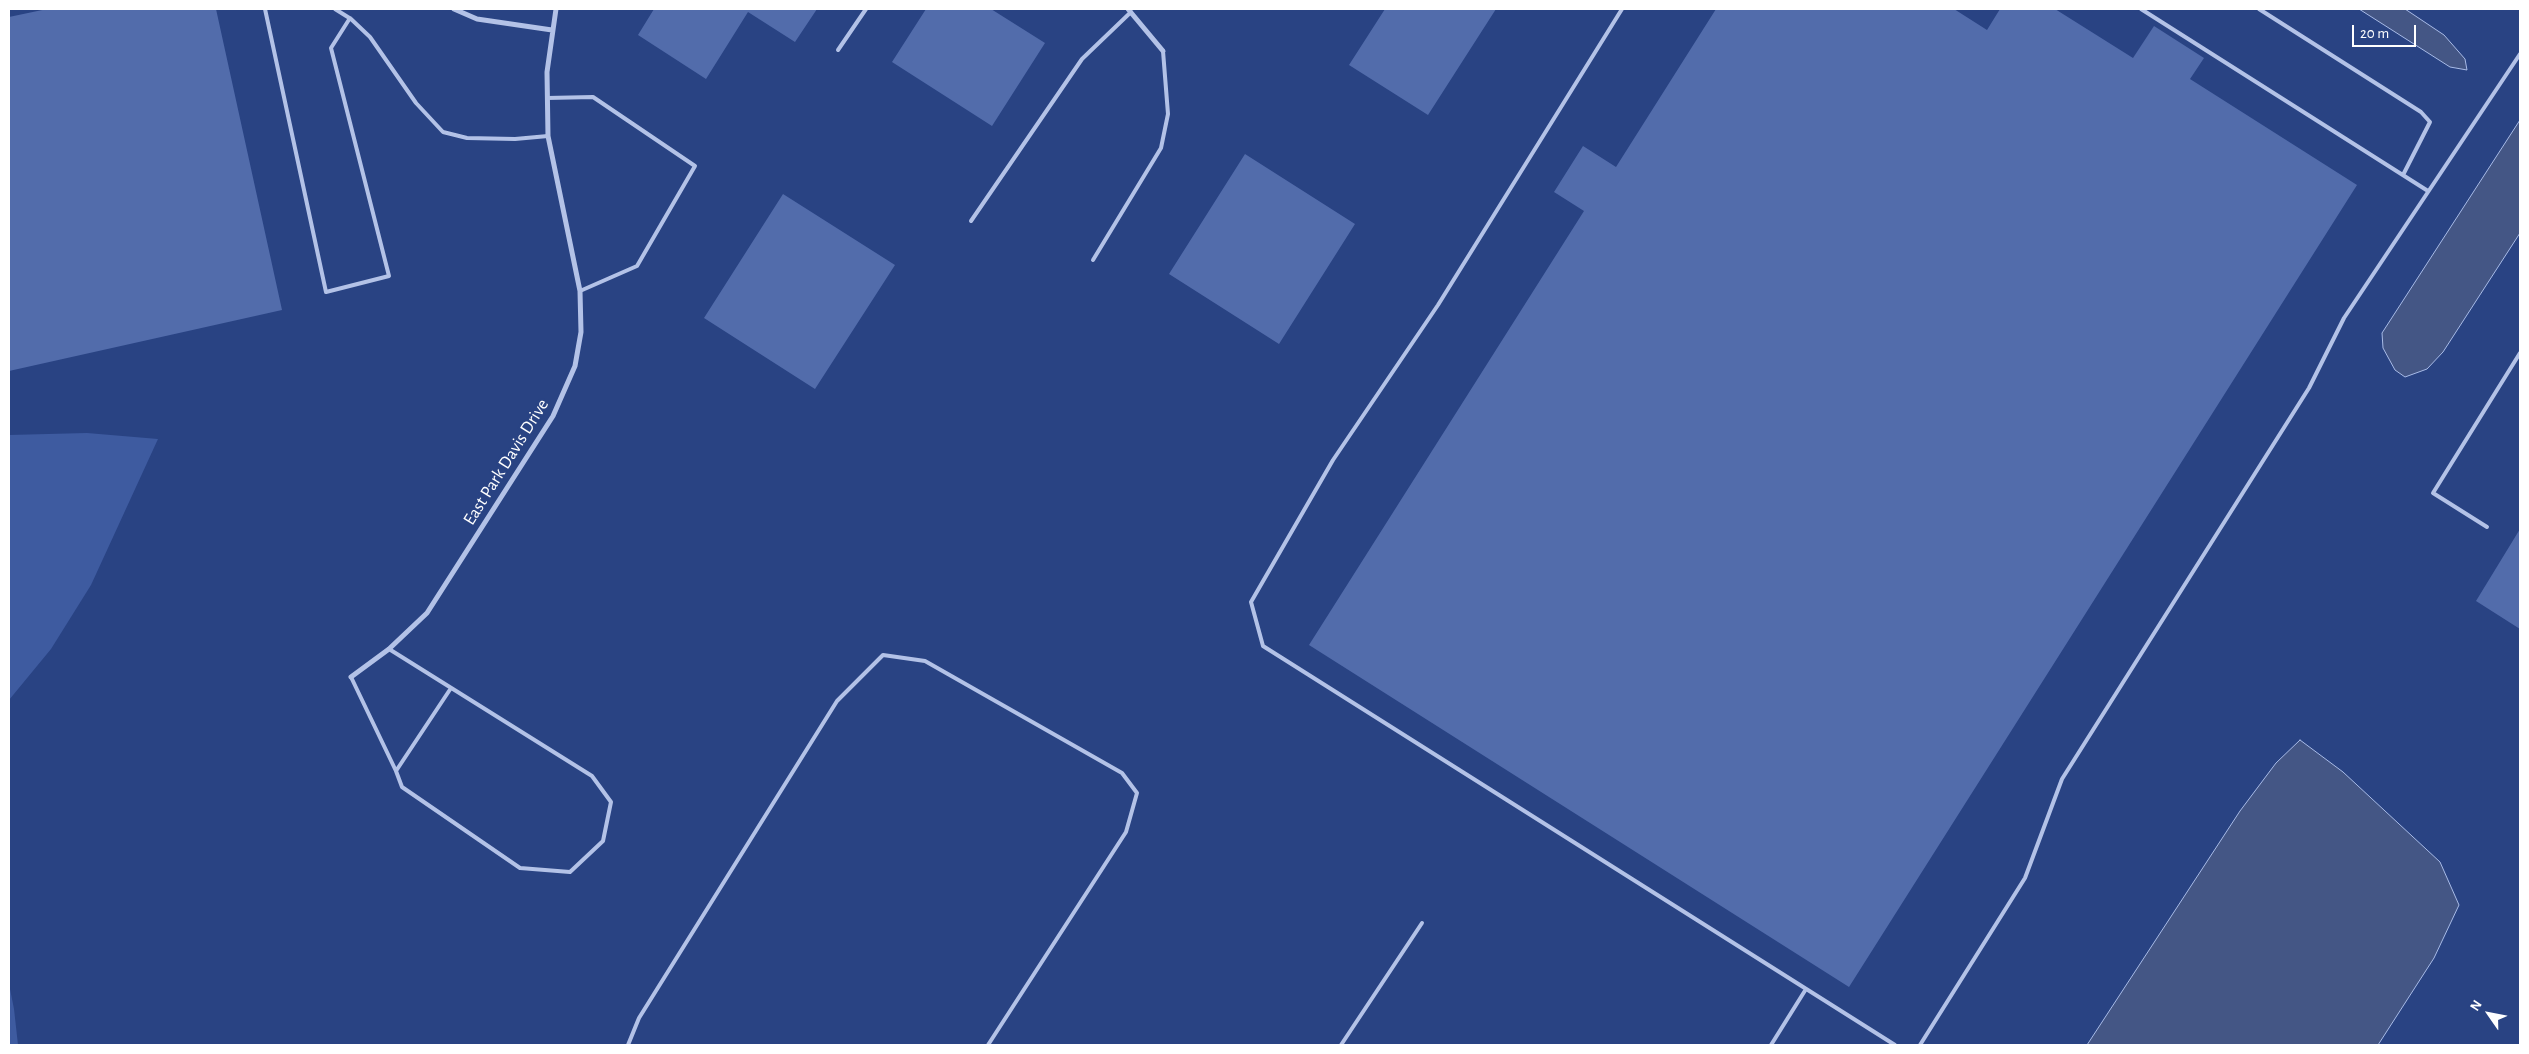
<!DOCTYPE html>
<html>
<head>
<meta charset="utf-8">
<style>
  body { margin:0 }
  #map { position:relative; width:2529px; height:1054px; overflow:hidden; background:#294383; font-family:"Alegreya Sans",sans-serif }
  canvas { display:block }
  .frame { position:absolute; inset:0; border:10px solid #fff; pointer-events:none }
  .north { position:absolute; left:2464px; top:989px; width:50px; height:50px; -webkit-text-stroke:4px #294383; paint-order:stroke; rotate:303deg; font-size:14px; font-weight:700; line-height:20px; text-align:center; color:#fff }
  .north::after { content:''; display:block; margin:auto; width:18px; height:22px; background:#fff; clip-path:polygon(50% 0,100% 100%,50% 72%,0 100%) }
  .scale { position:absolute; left:2352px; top:25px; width:64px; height:22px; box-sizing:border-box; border:2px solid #fff; border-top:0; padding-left:6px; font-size:15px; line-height:18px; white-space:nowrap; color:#fff; -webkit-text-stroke:4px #294383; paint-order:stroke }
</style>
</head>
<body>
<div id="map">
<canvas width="2529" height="1054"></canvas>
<div class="frame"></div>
<div class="north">N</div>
<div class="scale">20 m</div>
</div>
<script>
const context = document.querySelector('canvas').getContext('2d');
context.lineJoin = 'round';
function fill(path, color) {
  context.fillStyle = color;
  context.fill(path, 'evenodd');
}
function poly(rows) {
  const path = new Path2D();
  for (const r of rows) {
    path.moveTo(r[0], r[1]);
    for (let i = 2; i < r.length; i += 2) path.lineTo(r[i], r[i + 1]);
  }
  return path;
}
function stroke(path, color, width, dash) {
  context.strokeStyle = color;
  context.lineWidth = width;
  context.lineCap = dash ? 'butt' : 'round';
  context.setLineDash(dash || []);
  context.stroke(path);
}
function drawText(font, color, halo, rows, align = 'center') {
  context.font = font + ' "Alegreya Sans",sans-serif';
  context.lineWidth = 4.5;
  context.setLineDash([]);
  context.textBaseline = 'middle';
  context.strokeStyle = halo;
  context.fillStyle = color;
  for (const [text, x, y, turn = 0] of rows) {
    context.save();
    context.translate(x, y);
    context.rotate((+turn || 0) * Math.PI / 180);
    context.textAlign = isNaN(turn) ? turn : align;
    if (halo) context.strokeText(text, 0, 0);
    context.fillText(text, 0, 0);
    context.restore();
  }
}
const green = poly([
  [87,433,158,439,91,585,51,649,9,700,9,435],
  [9,984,14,1009,18,1045,9,1045]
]);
const water = poly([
  [2359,9,2405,9,2444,35,2465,59,2467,70,2450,67,2359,9],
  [2520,120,2520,233,2443,352,2427,369,2405,377,2395,370,2383,348,2382,333,2520,120],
  [2300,740,2343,772,2440,862,2459,905,2434,958,2378,1045,2087,1045,2240,811,2276,763,2300,740]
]);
const building = poly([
  [47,9,216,9,282,310,9,371,9,17],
  [654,9,817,9,795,42,748,12,706,79,638,35],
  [926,9,991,9,1045,43,992,126,892,62],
  [1385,9,1496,9,1428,115,1349,65],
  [1716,9,1954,9,1987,30,2000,9,2055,9,2133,58,2154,26,2204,58,2190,79,2357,185,1849,987,1309,645,1584,211,1554,192,1583,146,1616,167],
  [1245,154,1355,224,1279,344,1169,274],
  [783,194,895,265,815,389,704,318],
  [2520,529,2520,629,2476,601]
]);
const service = poly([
  [265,9,326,292,389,276,331,48,350,18],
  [335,9,351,19,370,37,416,103,443,132,467,138,515,139,548,136],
  [1622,9,1438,305,1333,460,1251,602,1263,646,1895,1045],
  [2141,9,2428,191],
  [2259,9,2421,112,2430,122,2403,175],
  [838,50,866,9],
  [547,98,593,97,695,166,637,266,580,291],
  [971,221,1082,59,1131,12],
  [1093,260,1161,148,1168,114,1163,51],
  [2487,527,2433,493,2520,353],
  [351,677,396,771,402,787,520,868,570,872,603,841,611,802,592,776,389,649],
  [396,771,451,688],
  [628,1045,639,1018,837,701,883,655,925,661,1122,773,1137,793,1126,832,988,1045],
  [1341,1045,1422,923],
  [1771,1045,1806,989],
  [1920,1045,2025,878,2062,779,2309,388,2344,318,2520,54]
]);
const minor = poly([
  [454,9,477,19,552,30],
  [1128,9,1163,51],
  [351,677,389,649,427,613,553,416,575,366,581,332,580,291,548,136,547,72,556,9]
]);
const streetNames = [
  ["East Park Davis Drive",506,462,-58]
];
fill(green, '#3e5ba0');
fill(water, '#445685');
stroke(water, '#a8bbe7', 1);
fill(building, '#526cab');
stroke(service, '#b3c2e7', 4);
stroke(minor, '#b3c2e7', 5);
drawText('18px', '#fff', '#294383', streetNames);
</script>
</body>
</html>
